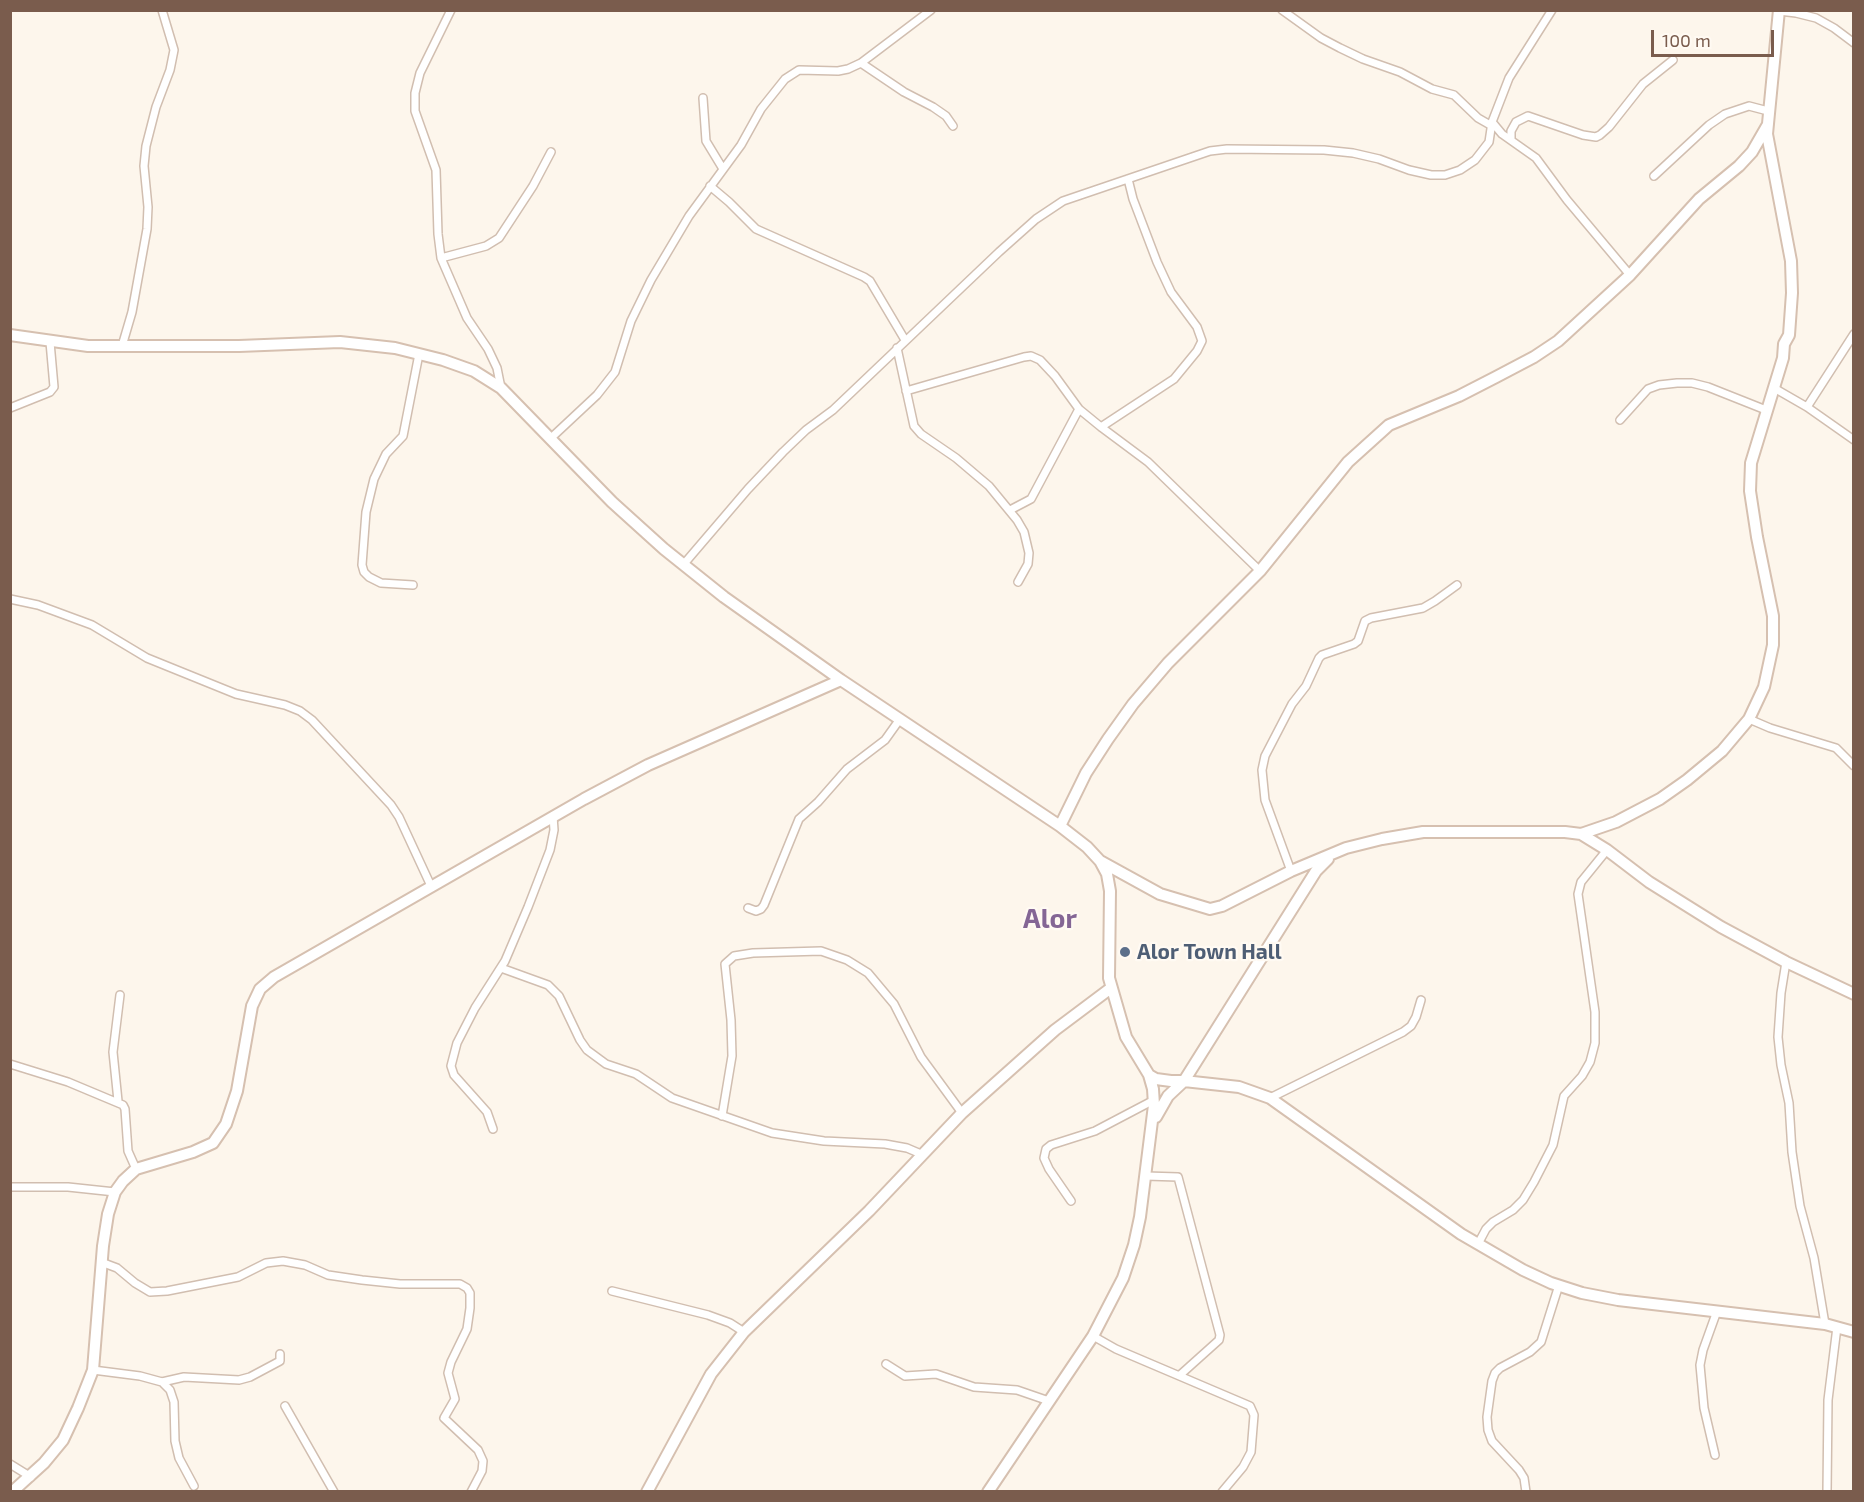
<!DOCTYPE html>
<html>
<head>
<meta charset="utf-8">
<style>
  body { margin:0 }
  #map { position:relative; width:1864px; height:1502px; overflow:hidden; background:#fdf6ec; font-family:"Exo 2",sans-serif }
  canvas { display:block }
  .frame { position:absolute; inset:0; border:12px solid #7a5c4d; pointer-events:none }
  .scale { position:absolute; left:1651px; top:30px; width:123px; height:27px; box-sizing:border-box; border:3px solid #7a5c4d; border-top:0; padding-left:8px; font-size:18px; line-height:21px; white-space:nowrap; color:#7a5c4d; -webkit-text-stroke:4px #fffaf3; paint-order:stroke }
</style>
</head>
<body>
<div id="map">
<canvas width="1864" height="1502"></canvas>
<div class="frame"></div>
<div class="scale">100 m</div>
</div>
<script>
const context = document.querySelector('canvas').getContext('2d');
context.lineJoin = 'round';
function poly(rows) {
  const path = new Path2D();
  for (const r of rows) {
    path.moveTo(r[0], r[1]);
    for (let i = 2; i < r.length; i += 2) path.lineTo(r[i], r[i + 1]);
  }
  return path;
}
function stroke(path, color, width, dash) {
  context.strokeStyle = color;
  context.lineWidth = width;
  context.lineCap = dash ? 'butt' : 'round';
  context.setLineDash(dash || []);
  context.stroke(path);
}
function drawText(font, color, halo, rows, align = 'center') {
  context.font = font + ' "Exo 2",sans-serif';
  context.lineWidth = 4.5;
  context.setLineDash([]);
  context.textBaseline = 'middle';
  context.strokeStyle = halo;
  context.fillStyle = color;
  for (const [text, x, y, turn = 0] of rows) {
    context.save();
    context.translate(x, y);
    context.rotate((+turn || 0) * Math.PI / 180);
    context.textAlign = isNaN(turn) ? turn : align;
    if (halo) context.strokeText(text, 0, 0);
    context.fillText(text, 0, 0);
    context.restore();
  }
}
const street = poly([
  [451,10,420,73,415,93,415,111,436,170,438,234,441,258,467,318,488,349,497,368,501,388],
  [1282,10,1321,38,1340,48,1363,59,1400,72,1432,89,1454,95,1478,118,1492,126],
  [1779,11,1796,13,1816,18,1834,28,1854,43],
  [861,63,904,92,933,107,946,116,953,126],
  [703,98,706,141,723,169],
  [1492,122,1502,134,1536,158,1567,200,1630,275],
  [1511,140,1511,131,1516,122,1528,116,1583,135,1596,137,1600,135,1609,127,1643,84,1673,60],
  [1654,176,1709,125,1725,114,1749,106,1768,111],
  [710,186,729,202,756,229,864,277,870,281,905,340],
  [441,258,486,246,499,238,533,186,551,152],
  [122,346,132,312,147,229,148,207,144,166,146,146,156,107,170,70,174,50,162,10],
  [897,348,914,426,921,434,956,458,989,486,1017,520,1024,532,1029,553,1028,564,1018,582],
  [1774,388,1807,407,1854,440],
  [906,391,1024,357,1031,356,1040,360,1055,376,1079,409,1101,427,1148,462,1260,571],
  [1807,407,1854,334],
  [10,408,50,392,54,387,50,342],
  [1620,420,1648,389,1659,385,1677,383,1692,383,1708,387,1766,410],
  [1101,427,1174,379,1197,351,1202,341,1197,327,1171,292,1157,262,1133,199,1128,179],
  [551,438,597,395,615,372,631,321,651,280,689,216,741,145,761,109,785,79,799,70,838,71,848,69,861,63,931,10],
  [1010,510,1031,499,1079,409],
  [683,565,748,489,783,452,806,430,833,410,999,252,1036,219,1063,201,1210,151,1227,149,1324,150,1353,153,1379,159,1409,170,1431,175,1445,175,1460,170,1475,160,1489,142,1492,122,1509,78,1552,10],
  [413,585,381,583,369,577,364,572,362,565,366,512,374,479,386,454,403,436,419,354],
  [10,599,38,605,92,625,147,658,236,694,285,705,300,711,312,720,391,805,399,817,431,886],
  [1749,719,1770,728,1836,748,1854,766],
  [1291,871,1265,800,1262,770,1265,756,1292,704,1306,686,1319,658,1322,655,1354,644,1358,641,1365,621,1371,618,1423,608,1435,601,1457,585],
  [748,908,756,911,761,909,764,905,799,819,818,802,847,769,885,740,900,719],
  [1786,962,1781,993,1778,1037,1781,1065,1789,1103,1792,1152,1800,1206,1814,1258,1825,1324],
  [501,968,548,985,559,996,580,1040,587,1050,606,1064,636,1074,672,1098,772,1133,824,1141,885,1144,907,1148,921,1154],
  [10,1064,68,1082,123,1105,125,1109,128,1151,136,1169],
  [1270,1098,1403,1032,1411,1026,1416,1017,1421,1000],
  [118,1101,113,1052,120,995],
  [722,1116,732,1056,731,1020,725,964,734,956,753,953,821,951,847,960,868,973,894,1004,921,1057,962,1113],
  [493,1129,487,1112,454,1075,451,1066,457,1043,475,1008,505,961,528,907,550,850,554,830,553,816],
  [1146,1176,1178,1177,1220,1335,1219,1340,1180,1375],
  [10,1187,68,1187,115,1192],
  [1071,1201,1049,1169,1044,1158,1046,1149,1051,1145,1095,1131,1154,1100],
  [1478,1244,1486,1229,1493,1222,1513,1210,1523,1200,1534,1182,1553,1145,1564,1096,1582,1076,1590,1062,1595,1043,1595,1012,1578,894,1581,882,1607,850],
  [101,1262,117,1268,135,1283,150,1292,167,1291,238,1277,266,1263,283,1261,305,1265,328,1275,362,1280,400,1284,460,1284,467,1288,470,1293,470,1308,467,1329,451,1362,448,1373,455,1399,444,1418,478,1450,483,1461,482,1471,471,1492],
  [612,1291,708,1315,730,1323,744,1332],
  [1093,1336,1116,1349,1250,1406,1254,1415,1251,1452,1243,1467,1222,1492],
  [886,1364,905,1376,936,1374,974,1387,1017,1390,1049,1401],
  [93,1370,140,1376,162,1382,170,1390,174,1402,175,1441,179,1458,194,1486],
  [162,1382,184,1377,239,1380,250,1377,280,1361,280,1354],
  [285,1406,334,1492],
  [1715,1455,1704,1408,1700,1365,1703,1350,1717,1311],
  [10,1464,31,1477],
  [1526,1492,1524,1478,1519,1470,1492,1441,1488,1430,1487,1417,1492,1381,1495,1373,1500,1368,1530,1352,1541,1342,1559,1285],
  [1827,1492,1828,1400,1837,1327]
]);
const secondary = poly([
  [10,335,88,346,239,346,340,342,395,348,443,360,474,371,501,388,612,502,664,549,724,597,841,680,1060,826,1087,847,1100,861,1107,874,1110,891,1109,978,1126,1037,1149,1075,1156,1079,1171,1081,1184,1081,1239,1087,1270,1098,1461,1234,1523,1270,1551,1283,1582,1293,1618,1300,1825,1324,1854,1332],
  [1060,826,1086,773,1108,739,1133,704,1168,663,1260,571,1348,462,1389,425,1459,396,1496,377,1534,357,1558,341,1630,275,1699,199,1739,166,1752,152,1767,126],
  [1581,834,1616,822,1660,799,1687,780,1722,751,1749,719,1764,687,1773,645,1773,616,1757,537,1750,491,1751,463,1783,358,1784,344,1789,335,1792,293,1791,261,1767,134,1779,10],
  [1100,861,1160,894,1210,909,1222,906,1291,871,1346,848,1382,839,1423,832,1565,832,1581,834,1607,850,1649,882,1721,927,1786,962,1854,994],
  [1156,1117,1168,1096,1184,1081,1316,871,1328,859],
  [12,1492,44,1463,63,1440,78,1408,93,1370,103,1246,108,1214,115,1192,123,1181,136,1169,193,1152,213,1143,226,1124,237,1091,252,1006,260,989,274,977,584,799,648,765,841,680],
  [647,1492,711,1374,744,1332,869,1211,962,1113,1055,1030,1111,988],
  [988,1492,1093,1336,1123,1278,1134,1245,1140,1217,1154,1105,1153,1089,1149,1075]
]);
const markers = [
  [1125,952,6,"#5c6f8a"]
];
const serviceNames = [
  ["Alor Town Hall",1137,952]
];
const districtNames = [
  ["Alor",1050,919]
];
stroke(street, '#d1beb0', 10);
stroke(secondary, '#d6c0b0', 14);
stroke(street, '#fff', 7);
stroke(secondary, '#fff', 10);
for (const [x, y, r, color] of markers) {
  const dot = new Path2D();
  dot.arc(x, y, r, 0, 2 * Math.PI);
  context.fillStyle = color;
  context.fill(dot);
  stroke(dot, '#fffaf3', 2);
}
drawText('bold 21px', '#4e5e75', '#fffaf3', serviceNames, 'left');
drawText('bold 27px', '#846695', '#fffaf3', districtNames);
</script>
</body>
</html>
